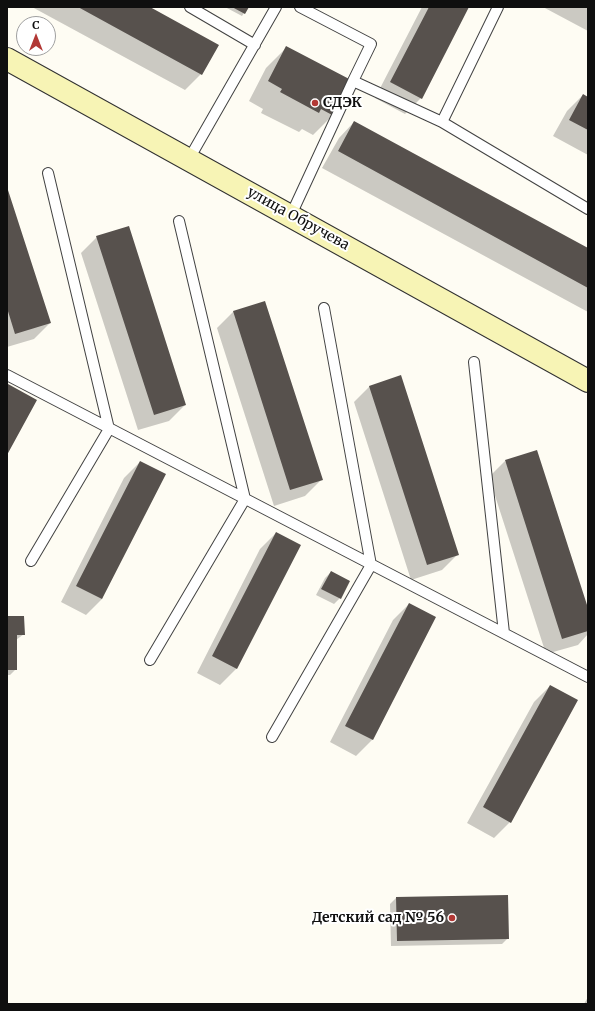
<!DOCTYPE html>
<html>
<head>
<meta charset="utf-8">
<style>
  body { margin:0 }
  #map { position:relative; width:595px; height:1011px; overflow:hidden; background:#fefcf3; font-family:Merriweather,serif }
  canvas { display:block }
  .frame { position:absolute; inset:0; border:8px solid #0f0f0f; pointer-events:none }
  .north { position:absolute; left:16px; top:16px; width:40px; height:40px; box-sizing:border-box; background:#fff; border:1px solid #9f9f9f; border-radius:50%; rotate:0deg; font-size:11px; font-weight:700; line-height:16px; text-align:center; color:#0f0f0f }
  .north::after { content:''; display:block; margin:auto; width:14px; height:18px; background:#b23835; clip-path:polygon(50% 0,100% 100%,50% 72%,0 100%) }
</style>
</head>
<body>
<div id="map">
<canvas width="595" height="1011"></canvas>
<div class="frame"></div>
<div class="north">С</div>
</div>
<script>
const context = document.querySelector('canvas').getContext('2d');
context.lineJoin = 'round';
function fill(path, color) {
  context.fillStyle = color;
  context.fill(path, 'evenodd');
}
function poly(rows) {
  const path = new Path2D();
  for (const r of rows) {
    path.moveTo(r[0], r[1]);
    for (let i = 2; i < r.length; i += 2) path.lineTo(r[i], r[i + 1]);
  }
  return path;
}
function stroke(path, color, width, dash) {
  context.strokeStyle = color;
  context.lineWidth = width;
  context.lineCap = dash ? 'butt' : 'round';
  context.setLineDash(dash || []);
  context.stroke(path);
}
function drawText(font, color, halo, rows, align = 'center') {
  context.font = font + ' Merriweather,serif';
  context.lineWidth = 4;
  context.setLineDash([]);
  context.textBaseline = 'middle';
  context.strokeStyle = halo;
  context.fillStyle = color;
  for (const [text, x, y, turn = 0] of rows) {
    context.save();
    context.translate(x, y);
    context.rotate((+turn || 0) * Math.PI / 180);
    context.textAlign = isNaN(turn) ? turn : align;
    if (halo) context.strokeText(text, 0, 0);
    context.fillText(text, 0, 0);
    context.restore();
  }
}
const shadow = poly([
  [32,7,147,7,201,74,185,90],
  [225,7,248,7,242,16],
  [422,7,468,7,421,98,405,114,375,98],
  [543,7,588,7,588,31],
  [286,48,333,115,313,135,302,129,299,132,261,113,263,109,249,101,266,68],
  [583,95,588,98,588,155,553,136,567,111],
  [354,122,588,250,588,312,322,168,339,138],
  [7,189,50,323,34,339,7,347],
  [97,237,185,405,169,421,138,430,81,253],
  [264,302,321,480,305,496,274,506,217,328,233,312],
  [370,386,458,554,442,570,411,580,354,402],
  [505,461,588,611,588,634,578,645,546,654,489,477],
  [140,462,102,599,86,615,61,602,124,478],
  [276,533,236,669,220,685,197,673,260,549],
  [331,572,349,581,340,598,334,604,316,595,325,578],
  [409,604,435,617,372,740,356,756,330,742,393,620],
  [7,617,24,634,16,640,16,669,10,675,7,675],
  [550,686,510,822,494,838,467,823,534,702],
  [396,898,508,938,502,944,391,946,390,904],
  [588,997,588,1004,584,1004]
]);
const building = poly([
  [78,7,150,7,219,45,202,75],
  [232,7,249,7,245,14],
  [429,7,469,7,422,99,390,82],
  [286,46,353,81,334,116,321,109,319,113,280,92,282,89,268,81],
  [583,94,588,97,588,130,569,120],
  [354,121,588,248,588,288,338,151],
  [7,187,51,323,15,334,7,308],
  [129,226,186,405,154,415,96,236],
  [265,301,323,480,290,490,233,311],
  [401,375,459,555,427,565,369,386],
  [8,384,37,400,7,455,7,387],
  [537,450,588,608,588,631,562,639,505,460],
  [140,461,166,474,102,599,76,586],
  [276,532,301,545,237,669,212,656],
  [331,571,350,581,341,599,321,589],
  [409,603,436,617,373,740,345,726],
  [7,616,24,616,25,635,17,635,17,670,7,670],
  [550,685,578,700,511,823,483,807],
  [508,895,509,939,397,941,396,897]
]);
const lane = poly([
  [190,7,255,45],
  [300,7,371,44,353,81,442,122],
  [498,7,442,122,588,209],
  [189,159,276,7],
  [291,215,353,81],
  [474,362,504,633],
  [7,375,588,677],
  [31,561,109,429,48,173],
  [150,660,245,499,179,221],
  [272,737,371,565,324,308]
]);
const secondary = poly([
  [7,59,588,381]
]);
const markers = [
  [315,103,4,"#b23835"],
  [452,918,4,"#b23835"]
];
const poiNames = [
  ["СДЭК",323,103],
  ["Детский сад № 56",444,918,"right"]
];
const streetNames = [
  ["улица Обручева",298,219,29]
];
fill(shadow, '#0003');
fill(building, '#57514d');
stroke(lane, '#424242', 12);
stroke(secondary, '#313131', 24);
stroke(lane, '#fff', 10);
stroke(secondary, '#f7f4b5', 22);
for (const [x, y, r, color] of markers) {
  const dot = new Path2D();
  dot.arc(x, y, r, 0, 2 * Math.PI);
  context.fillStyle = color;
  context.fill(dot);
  stroke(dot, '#fff', 1.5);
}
drawText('bold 14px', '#0f0f0f', '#fff', poiNames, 'left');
drawText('14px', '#0f0f0f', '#fff', streetNames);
</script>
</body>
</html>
